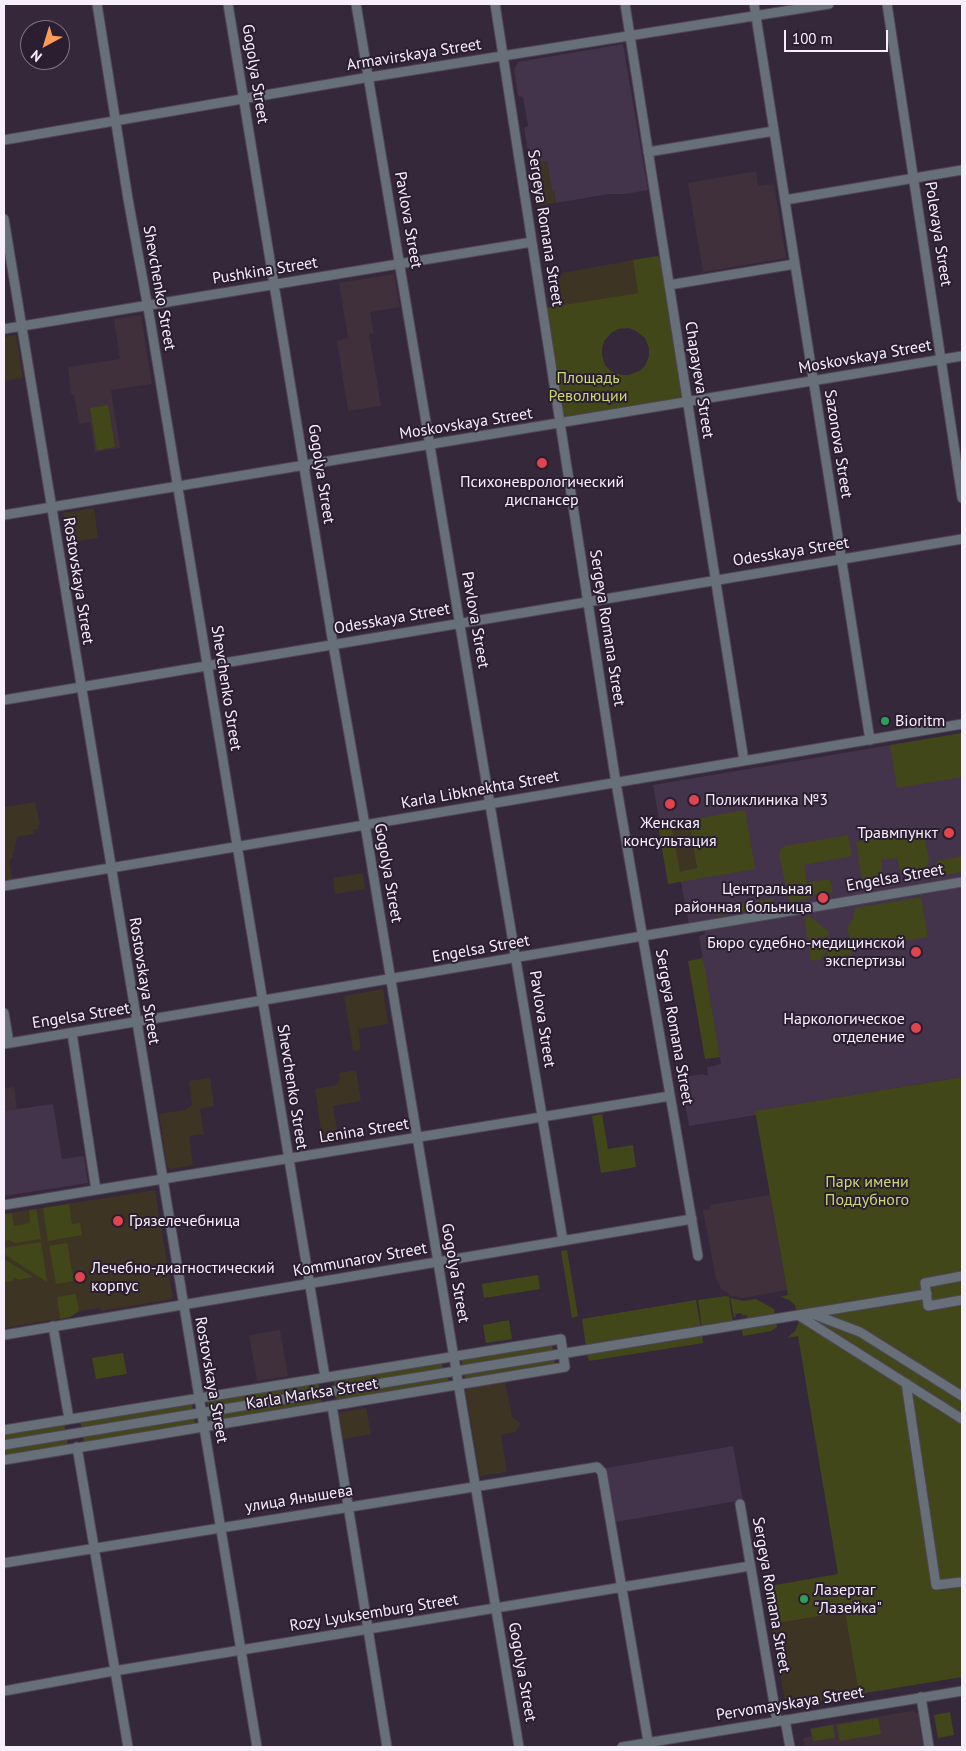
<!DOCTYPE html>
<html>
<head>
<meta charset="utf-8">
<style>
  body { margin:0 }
  #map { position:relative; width:966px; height:1751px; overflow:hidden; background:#35283b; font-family:"PT Sans",sans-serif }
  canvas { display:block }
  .frame { position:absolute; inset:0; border:5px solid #f7effb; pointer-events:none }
  .north { position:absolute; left:20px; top:20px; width:50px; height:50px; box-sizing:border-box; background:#2b1e31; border:1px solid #7d7282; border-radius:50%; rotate:219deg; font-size:14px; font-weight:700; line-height:20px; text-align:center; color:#f7effb }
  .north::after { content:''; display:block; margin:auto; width:18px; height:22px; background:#fd9c56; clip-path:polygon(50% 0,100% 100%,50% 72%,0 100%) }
  .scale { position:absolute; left:784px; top:30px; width:104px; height:22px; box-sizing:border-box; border:2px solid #f7effb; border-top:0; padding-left:6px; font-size:15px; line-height:18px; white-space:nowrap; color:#f7effb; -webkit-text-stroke:4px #2b1e31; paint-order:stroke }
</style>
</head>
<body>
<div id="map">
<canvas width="966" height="1751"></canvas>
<div class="frame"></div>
<div class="north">N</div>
<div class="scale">100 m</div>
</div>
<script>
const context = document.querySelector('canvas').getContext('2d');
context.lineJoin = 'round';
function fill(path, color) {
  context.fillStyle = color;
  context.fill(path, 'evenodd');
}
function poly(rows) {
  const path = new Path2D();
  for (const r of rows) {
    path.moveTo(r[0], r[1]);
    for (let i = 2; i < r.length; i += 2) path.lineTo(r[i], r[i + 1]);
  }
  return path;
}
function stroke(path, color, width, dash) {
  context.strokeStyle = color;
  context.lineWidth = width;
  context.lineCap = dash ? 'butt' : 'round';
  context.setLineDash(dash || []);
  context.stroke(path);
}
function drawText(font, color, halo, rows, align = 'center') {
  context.font = font + ' "PT Sans",sans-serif';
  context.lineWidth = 4;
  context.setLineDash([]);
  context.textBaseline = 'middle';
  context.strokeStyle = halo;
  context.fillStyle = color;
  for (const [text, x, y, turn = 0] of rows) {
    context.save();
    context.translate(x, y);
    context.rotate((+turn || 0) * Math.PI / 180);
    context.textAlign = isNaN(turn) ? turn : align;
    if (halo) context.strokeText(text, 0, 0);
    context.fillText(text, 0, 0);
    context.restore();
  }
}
const commercial = poly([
  [547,161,552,191,554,191,556,203,537,206,530,164],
  [633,260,638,293,563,306,559,285,557,285,557,282,558,282,558,276,562,276,562,273],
  [16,335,23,378,4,381,4,337],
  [94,508,98,538,67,543,63,513],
  [35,802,40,825,38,826,38,829,33,830,34,834,17,837,13,856,9,861,12,879,4,881,4,807],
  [689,820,697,869,679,872,671,823],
  [363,873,365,889,335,894,333,878],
  [383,989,388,1024,358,1029,361,1050,353,1051,344,996],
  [356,1070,361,1101,333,1106,339,1142,323,1144,315,1089,337,1085,340,1079,339,1073],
  [210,1078,214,1106,200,1109,204,1134,189,1136,193,1165,171,1169,167,1166,159,1114,185,1110,192,1105,189,1081],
  [155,1190,173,1299,101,1311,100,1308,79,1311,70,1317,4,1328,4,1214],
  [505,1381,512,1417,519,1422,520,1426,515,1432,501,1435,507,1472,480,1476,465,1387],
  [366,1408,371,1434,343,1439,338,1413],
  [845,1612,859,1694,786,1707,771,1624]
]);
const built = poly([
  [623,44,648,190,625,194,609,194,556,203,554,191,552,191,547,161,530,164,524,128,528,126,523,97,518,96,514,70,518,62],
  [962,733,962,1077,756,1111,756,1115,689,1126,680,1078,702,1074,708,1076,707,1067,721,1064,699,936,705,934,703,923,689,925,679,872,697,868,689,820,660,825,653,785],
  [53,1104,62,1159,84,1156,88,1183,4,1196,4,1111],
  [733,1446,743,1500,616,1522,606,1468]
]);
const education = poly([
  [756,171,758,186,774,184,786,258,703,272,688,183],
  [394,274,400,307,370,312,374,333,369,334,381,406,348,411,337,341,348,338,339,283],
  [141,315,152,384,111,390,120,448,95,452,90,422,79,424,74,394,71,394,68,367,120,359,114,319],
  [14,1087,17,1109,4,1111,4,1089],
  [770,1195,787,1290,743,1298,731,1296,721,1288,716,1279,703,1210,710,1209,710,1205],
  [280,1330,288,1376,257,1381,249,1335],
  [912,1711,918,1714,923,1747,805,1747,803,1738,811,1736,810,1728]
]);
const green = poly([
  [658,256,660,259,683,400,565,420,546,308,638,293,633,260],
  [629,328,636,331,645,338,649,348,649,356,645,366,639,371,629,375,622,375,612,372,605,365,602,355,602,348,604,341,611,333,618,329],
  [108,405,115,447,97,450,90,408],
  [962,733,962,777,897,788,890,745],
  [745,810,755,869,668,884,658,825,671,823,680,872,697,868,689,820],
  [920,830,924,834,929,860,926,869,903,873,900,871,897,858,881,860,882,876,862,880,856,842],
  [848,835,852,856,804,865,810,898,792,902,789,900,779,855,781,848,785,846],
  [962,856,962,872,935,877,934,869,937,861],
  [830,879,833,892,811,895,809,882],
  [921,897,928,937,862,948,850,940,847,927,853,919,855,908],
  [774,898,769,907,717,916,716,908],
  [809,916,828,931,829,936,808,940,804,917],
  [830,939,831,944,820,960,811,961,808,943],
  [847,942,851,945,853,954,823,959,833,945],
  [703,958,720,1057,705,1059,688,961],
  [962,1077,962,1677,859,1694,845,1612,771,1624,764,1587,838,1574,798,1336,787,1338,795,1331,799,1322,795,1305,789,1300,780,1297,788,1295,755,1111],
  [602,1114,608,1149,633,1145,636,1167,601,1173,592,1116],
  [69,1204,72,1224,80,1223,82,1235,48,1241,43,1208],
  [36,1209,41,1239,15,1243,9,1240,4,1241,4,1214,12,1213,14,1226,30,1223,29,1210],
  [41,1242,47,1282,4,1254,4,1248],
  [67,1243,74,1281,56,1284,49,1246],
  [567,1250,578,1316,572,1318,561,1251],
  [4,1259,33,1277,18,1280,14,1277,12,1281,5,1282],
  [538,1275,540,1289,484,1298,482,1284],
  [76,1294,79,1311,70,1317,60,1319,57,1297],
  [726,1296,729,1297,733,1323,702,1328,698,1300],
  [730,1298,744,1301,756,1299,774,1309,775,1316,748,1321,747,1315,742,1315,741,1313,735,1314,736,1317,734,1317],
  [696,1300,701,1328,644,1336,641,1334,637,1337,586,1346,582,1319],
  [509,1320,512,1339,486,1343,483,1325],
  [776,1322,777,1327,771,1331,743,1336,741,1327],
  [702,1334,703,1343,589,1361,587,1354],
  [552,1344,553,1353,532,1354,502,1361,498,1358,495,1362,463,1367,461,1359],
  [123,1353,127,1374,96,1379,92,1358],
  [554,1358,556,1367,465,1381,464,1373,475,1371,477,1373],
  [442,1362,443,1371,374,1381,371,1379,335,1389,334,1380],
  [448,1375,449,1384,337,1402,336,1394,352,1391,354,1393,407,1382,409,1384],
  [318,1382,320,1391,211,1409,211,1407,208,1407,207,1400],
  [321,1396,322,1405,212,1423,210,1420,209,1415,232,1411,235,1412,236,1410,277,1403,282,1406,285,1402],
  [192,1403,193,1412,122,1421,82,1430,80,1421],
  [194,1417,195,1426,84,1444,83,1435,106,1432,108,1433,109,1431,152,1424,154,1426,155,1423],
  [64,1424,66,1433,4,1443,4,1434],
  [67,1438,68,1447,4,1457,4,1448,13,1447,17,1449,20,1446],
  [950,1712,954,1735,938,1738,934,1715],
  [878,1718,881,1734,840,1741,837,1725],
  [833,1725,835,1738,813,1741,811,1729]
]);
const minor = poly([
  [97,4,128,199,150,319,325,1377],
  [228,4,333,644,366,831,519,1747],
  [356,4,563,1241],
  [495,4,616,783,698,1256],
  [625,4,744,761],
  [754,4,870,740],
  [887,4,962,498],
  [4,140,364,78,829,4],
  [648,152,774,131],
  [785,200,962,170],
  [4,219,257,1747],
  [669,285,795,264],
  [4,329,532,242],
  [4,515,962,356],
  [4,700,962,539],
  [4,886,962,724],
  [4,1013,9,1043],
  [72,1033,96,1190],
  [4,1044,962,882],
  [4,1205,670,1096],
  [962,1276,925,1283,928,1306,962,1300],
  [810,1313,860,1332,962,1396],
  [798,1315,962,1419],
  [53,1326,69,1419],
  [4,1335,692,1219],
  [906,1383,936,1585,962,1582],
  [332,1406,387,1747],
  [4,1430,561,1339,565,1367,4,1460],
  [4,1445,927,1294],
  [77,1447,128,1747],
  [740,1504,777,1721],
  [4,1563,597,1467,602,1472,649,1747],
  [4,1691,108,1672,750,1566],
  [921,1697,929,1747],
  [785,1720,790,1747],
  [622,1747,962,1691]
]);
const markers = [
  [542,463,6,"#e0444e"],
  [885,721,5,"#2e9e5b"],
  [694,800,6,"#e0444e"],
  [670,804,6,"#e0444e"],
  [949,833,6,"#e0444e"],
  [823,898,6,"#e0444e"],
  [916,952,6,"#e0444e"],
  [916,1028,6,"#e0444e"],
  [118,1221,6,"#e0444e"],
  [80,1277,6,"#e0444e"],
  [804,1599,5,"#2e9e5b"]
];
const streetNames = [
  ["Armavirskaya Street",414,55,-9],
  ["Gogolya Street",255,74,81],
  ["Pavlova Street",408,220,80],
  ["Sergeya Romana Street",545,228,81],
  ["Polevaya Street",938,234,81],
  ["Pushkina Street",265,271,-9],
  ["Shevchenko Street",159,288,80],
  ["Moskovskaya Street",865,357,-10],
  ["Chapayeva Street",699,380,81],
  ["Moskovskaya Street",466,424,-9],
  ["Sazonova Street",838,444,81],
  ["Gogolya Street",321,474,81],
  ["Odesskaya Street",791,552,-9],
  ["Rostovskaya Street",78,581,81],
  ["Odesskaya Street",392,619,-10],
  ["Pavlova Street",475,620,80],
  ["Sergeya Romana Street",607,628,81],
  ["Shevchenko Street",226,688,81],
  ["Karla Libknekhta Street",480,790,-10],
  ["Gogolya Street",388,873,80],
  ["Engelsa Street",895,878,-10],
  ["Engelsa Street",481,949,-10],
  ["Rostovskaya Street",144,981,81],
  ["Engelsa Street",81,1016,-9],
  ["Pavlova Street",542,1019,81],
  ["Sergeya Romana Street",674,1027,80],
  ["Shevchenko Street",292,1087,81],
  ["Lenina Street",364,1131,-9],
  ["Kommunarov Street",360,1260,-10],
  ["Gogolya Street",455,1273,80],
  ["Rostovskaya Street",211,1380,80],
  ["Karla Marksa Street",312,1394,-9],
  ["улица Янышева",299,1499,-9],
  ["Sergeya Romana Street",771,1595,80],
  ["Rozy Lyuksemburg Street",374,1613,-9],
  ["Gogolya Street",522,1672,80],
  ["Pervomayskaya Street",790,1704,-9]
];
const parkNames = [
  ["Площадь",588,378],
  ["Революции",588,396],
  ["Парк имени",867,1182],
  ["Поддубного",867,1200]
];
const poiNames = [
  ["Психоневрологический",542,482,"center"],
  ["диспансер",542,500,"center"],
  ["Bioritm",895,721],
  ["Поликлиника №3",705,800],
  ["Женская",670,823,"center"],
  ["консультация",670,841,"center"],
  ["Травмпункт",938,833,"right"],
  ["Центральная",812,889,"right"],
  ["районная больница",812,907,"right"],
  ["Бюро судебно-медицинской",905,943,"right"],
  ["экспертизы",905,961,"right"],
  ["Наркологическое",905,1019,"right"],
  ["отделение",905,1037,"right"],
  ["Грязелечебница",129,1221],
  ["Лечебно-диагностический",91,1268],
  ["корпус",91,1286],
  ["Лазертаг",814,1590],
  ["\"Лазейка\"",814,1608]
];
fill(commercial, '#3e3424');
fill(built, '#43334b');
fill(education, '#3f303c');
fill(green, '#42471a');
stroke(minor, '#504456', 11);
stroke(minor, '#676f78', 9);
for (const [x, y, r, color] of markers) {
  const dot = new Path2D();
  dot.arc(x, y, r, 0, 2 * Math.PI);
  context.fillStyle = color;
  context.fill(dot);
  stroke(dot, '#2b1e31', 2);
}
drawText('16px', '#f7effb', '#2b1e31', streetNames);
drawText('16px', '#cbd971', '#2b1e31', parkNames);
drawText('16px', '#f7effb', '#2b1e31', poiNames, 'left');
</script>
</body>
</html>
